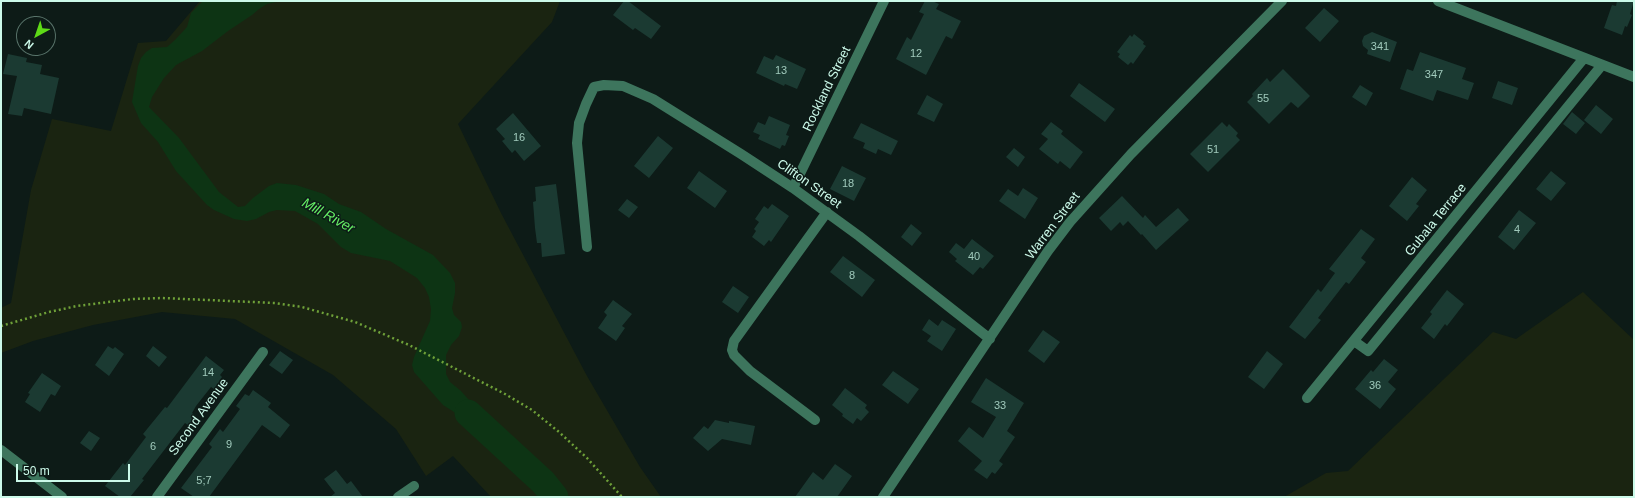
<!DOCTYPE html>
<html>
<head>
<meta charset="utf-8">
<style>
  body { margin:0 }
  #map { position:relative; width:1635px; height:498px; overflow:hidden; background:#0d1b17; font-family:Arial,sans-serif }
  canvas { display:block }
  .frame { position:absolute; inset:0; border:2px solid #ccfaea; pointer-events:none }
  .north { position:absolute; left:16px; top:16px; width:40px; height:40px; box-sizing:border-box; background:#0d1b17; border:1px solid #59746b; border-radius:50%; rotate:220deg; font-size:11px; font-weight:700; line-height:16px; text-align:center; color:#ccfaea }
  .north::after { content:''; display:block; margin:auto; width:14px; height:18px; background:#5eda17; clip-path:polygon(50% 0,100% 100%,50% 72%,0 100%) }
  .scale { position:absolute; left:16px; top:464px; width:114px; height:18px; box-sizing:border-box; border:2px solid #ccfaea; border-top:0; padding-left:5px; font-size:12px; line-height:14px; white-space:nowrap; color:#ccfaea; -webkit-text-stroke:3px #0d1b17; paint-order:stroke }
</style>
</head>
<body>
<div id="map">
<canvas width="1635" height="498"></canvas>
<div class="frame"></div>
<div class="north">N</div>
<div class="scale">50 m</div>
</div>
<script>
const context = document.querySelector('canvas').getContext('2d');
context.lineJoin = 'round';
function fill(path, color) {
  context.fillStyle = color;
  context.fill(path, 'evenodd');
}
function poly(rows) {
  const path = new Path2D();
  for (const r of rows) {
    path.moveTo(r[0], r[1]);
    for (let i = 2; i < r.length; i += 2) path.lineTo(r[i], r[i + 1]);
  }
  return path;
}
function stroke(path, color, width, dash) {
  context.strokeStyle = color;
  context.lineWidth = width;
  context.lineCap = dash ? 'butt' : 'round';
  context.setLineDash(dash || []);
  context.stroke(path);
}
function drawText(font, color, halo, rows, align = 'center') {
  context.font = font + ' Arial,sans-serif';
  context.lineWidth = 3;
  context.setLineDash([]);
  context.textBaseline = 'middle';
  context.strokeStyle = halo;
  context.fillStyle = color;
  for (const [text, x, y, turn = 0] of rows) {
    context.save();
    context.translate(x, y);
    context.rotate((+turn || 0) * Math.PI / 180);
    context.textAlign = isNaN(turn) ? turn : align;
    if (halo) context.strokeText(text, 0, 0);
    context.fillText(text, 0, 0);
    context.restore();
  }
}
const green = poly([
  [200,1,560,1,552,22,458,124,501,213,587,376,640,467,661,497,491,497,453,456,426,476,396,429,333,375,235,319,162,312,93,325,33,341,1,353,1,308,11,303,31,190,52,119,111,131,138,43,166,41],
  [1583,292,1634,340,1634,497,1284,497,1326,473,1348,471,1493,332,1516,339]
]);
const water = poly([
  [203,1,281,1,267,4,259,9,252,15,228,31,202,51,176,65,164,78,152,97,149,107,179,138,219,192,238,207,245,206,253,198,269,186,277,183,296,185,324,194,339,204,361,212,386,229,433,255,450,273,455,283,455,293,452,308,454,315,461,322,462,327,459,336,451,345,446,355,446,374,450,382,461,391,512,449,443,405,414,372,412,365,414,357,430,321,431,309,429,297,425,288,417,278,390,261,351,253,341,247,318,224,295,211,277,210,269,212,256,219,247,221,234,219,214,210,207,205,176,171,158,142,141,123,132,102,138,66,141,58,146,52,152,48,167,47,175,40,187,27,191,13]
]);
const river = poly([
  [468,413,543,482,555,497]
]);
const building = poly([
  [624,1,628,1,661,26,651,39,635,28,633,30,613,15],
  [925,1,932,1,939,4,936,9,961,21,952,39,946,36,926,75,896,59,907,37,911,40,924,14,919,12],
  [1617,1,1634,1,1630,14,1632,15,1627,27,1625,26,1622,35,1604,28,1612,5,1616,6],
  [1324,8,1339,21,1320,42,1305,28],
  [1372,32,1397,42,1390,62,1367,54,1368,50,1363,46,1362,41,1364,36],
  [1134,34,1144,42,1143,44,1146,46,1133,64,1131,62,1128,65,1118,57,1120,54,1117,52,1130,35,1132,37],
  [1420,52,1466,68,1462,79,1474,83,1468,100,1437,90,1433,101,1400,89,1407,69,1413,71],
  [8,54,27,58,26,62,42,65,40,74,59,78,51,114,24,108,22,116,8,114,17,76,3,74],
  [776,55,806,69,797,89,785,84,784,86,756,73,764,56,773,60],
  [1283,69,1310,96,1298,108,1291,102,1269,124,1247,102,1253,96,1252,94,1267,78,1270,82],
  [1498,81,1518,88,1512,105,1492,98],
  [1079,83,1115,109,1105,122,1070,96],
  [1360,85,1373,93,1366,106,1352,97],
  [927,95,943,104,934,122,917,114],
  [1596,105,1613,119,1601,134,1584,120],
  [1572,112,1585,123,1576,134,1563,124],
  [513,113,541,146,524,161,515,150,512,153,502,141,505,139,496,129],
  [769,116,790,125,786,135,789,136,785,146,782,145,780,149,758,139,760,135,753,132,758,122,765,125],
  [1051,122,1063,131,1061,134,1083,152,1070,169,1060,161,1058,164,1039,149,1048,139,1041,134],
  [1222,122,1227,127,1229,124,1238,133,1236,136,1240,140,1208,172,1190,154],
  [861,123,898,141,891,155,878,149,876,154,863,148,865,143,853,138],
  [658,136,673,148,649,178,634,166],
  [1014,148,1025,157,1018,167,1006,157],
  [842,166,866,178,854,201,830,189],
  [699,171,727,191,715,208,687,188],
  [1551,171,1566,183,1551,201,1536,189],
  [1412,177,1427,190,1416,204,1419,206,1407,221,1389,206],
  [556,184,565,254,542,257,541,243,537,243,535,228,533,202,536,201,535,187],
  [1023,188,1038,198,1025,219,999,201,1008,189,1018,196],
  [1122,196,1143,218,1145,215,1156,227,1178,208,1189,220,1156,250,1142,234,1141,235,1128,221,1123,226,1120,222,1111,231,1099,218],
  [627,199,638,207,629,218,618,210],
  [772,204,789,216,771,242,769,240,764,246,752,237,756,231,754,229,759,222,755,219,764,206,768,209],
  [1519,210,1536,223,1514,250,1498,237],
  [911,224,922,233,912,246,901,237],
  [1361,229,1375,239,1361,258,1366,262,1349,284,1346,282,1318,318,1321,320,1305,339,1289,327,1318,289,1321,292,1335,273,1329,269],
  [972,239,994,256,983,269,980,267,973,275,955,261,957,259,949,252,956,243,964,249],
  [843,256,875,280,862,297,830,272],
  [733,286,749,297,738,313,722,302],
  [1447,290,1464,304,1447,326,1445,324,1434,339,1421,328,1432,314,1430,312],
  [613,300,632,314,622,326,625,328,616,341,598,328,607,315,604,312],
  [929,319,938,326,942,320,956,329,942,351,927,341,931,336,922,330],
  [1043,330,1060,342,1044,363,1028,351],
  [108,346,113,349,115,347,124,354,109,376,95,365],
  [153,346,167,357,159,367,146,356],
  [280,351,293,360,282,374,269,365],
  [1267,351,1283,364,1264,389,1248,377],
  [206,356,224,370,220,375,222,377,214,389,211,387,196,406,192,413,196,416,188,425,185,423,142,479,144,480,130,497,120,497,105,486,123,463,125,465,146,437,143,434,165,407,167,408],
  [1384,359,1398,370,1388,382,1396,389,1380,409,1355,389,1371,370,1373,372],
  [893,371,919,389,908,404,882,385],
  [42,373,61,386,55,396,51,394,40,412,25,402,30,394,28,393],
  [986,378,1024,403,1007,431,1015,437,999,461,1003,464,995,474,992,472,987,479,974,470,982,461,958,441,969,427,983,438,996,417,971,402],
  [845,388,867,405,865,408,869,412,861,421,857,418,853,424,842,416,843,414,832,405],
  [253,390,271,403,268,407,290,425,280,438,262,425,209,497,194,497,181,488,212,447,209,444,220,429,223,432,240,409,236,406,245,394,249,396],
  [715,420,729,423,729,421,755,426,751,445,722,439,708,451,693,438,704,426,708,429],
  [89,431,100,438,91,451,80,443],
  [835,464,852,476,837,497,795,497,813,472,823,480],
  [336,470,347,484,351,481,363,497,330,497,335,493,324,479]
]);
const path = poly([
  [1,326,49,312,77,306,133,299,162,298,275,303,302,307,355,322,409,345,505,394,532,410,559,432,587,458,622,497]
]);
const minor = poly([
  [1438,1,1634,77],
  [793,188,884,1],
  [587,247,577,143,579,123,586,104,594,87,604,85,623,86,653,99,741,154,793,188,859,236,990,339],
  [1354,341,1368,351,1602,65],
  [1307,398,1584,58],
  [815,420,750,371,734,355,732,350,734,341,827,212],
  [1,450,62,497],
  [157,497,263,352],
  [398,497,414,486],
  [883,497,1048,251,1070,222,1131,154,1282,1]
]);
const numberNames = [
  ["341",1380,47],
  ["12",916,54],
  ["13",781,71],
  ["347",1434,75],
  ["55",1263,99],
  ["16",519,138],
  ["51",1213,150],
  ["18",848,184],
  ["4",1517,230],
  ["40",974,257],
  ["8",852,276],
  ["14",208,373],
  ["36",1375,386],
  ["33",1000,406],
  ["9",229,445],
  ["6",153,447],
  ["5;7",204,481]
];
const streetNames = [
  ["Rockland Street",827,89,-64],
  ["Clifton Street",809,184,35],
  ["Gubala Terrace",1436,220,-51],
  ["Warren Street",1053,226,-53],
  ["Second Avenue",199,417,-54]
];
const waterNames = [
  ["Mill River",328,216,29]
];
fill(green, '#1a2411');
fill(water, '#0d3414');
stroke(river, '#0d3414', 27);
fill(building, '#1b3a32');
stroke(path, '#6fa139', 2.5, [2, 3]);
stroke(minor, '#3d755d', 10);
drawText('11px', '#a0cabc', null, numberNames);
drawText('13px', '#ccfaea', '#0d1b17', streetNames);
drawText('italic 14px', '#65ee65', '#0d1b17', waterNames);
</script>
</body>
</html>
